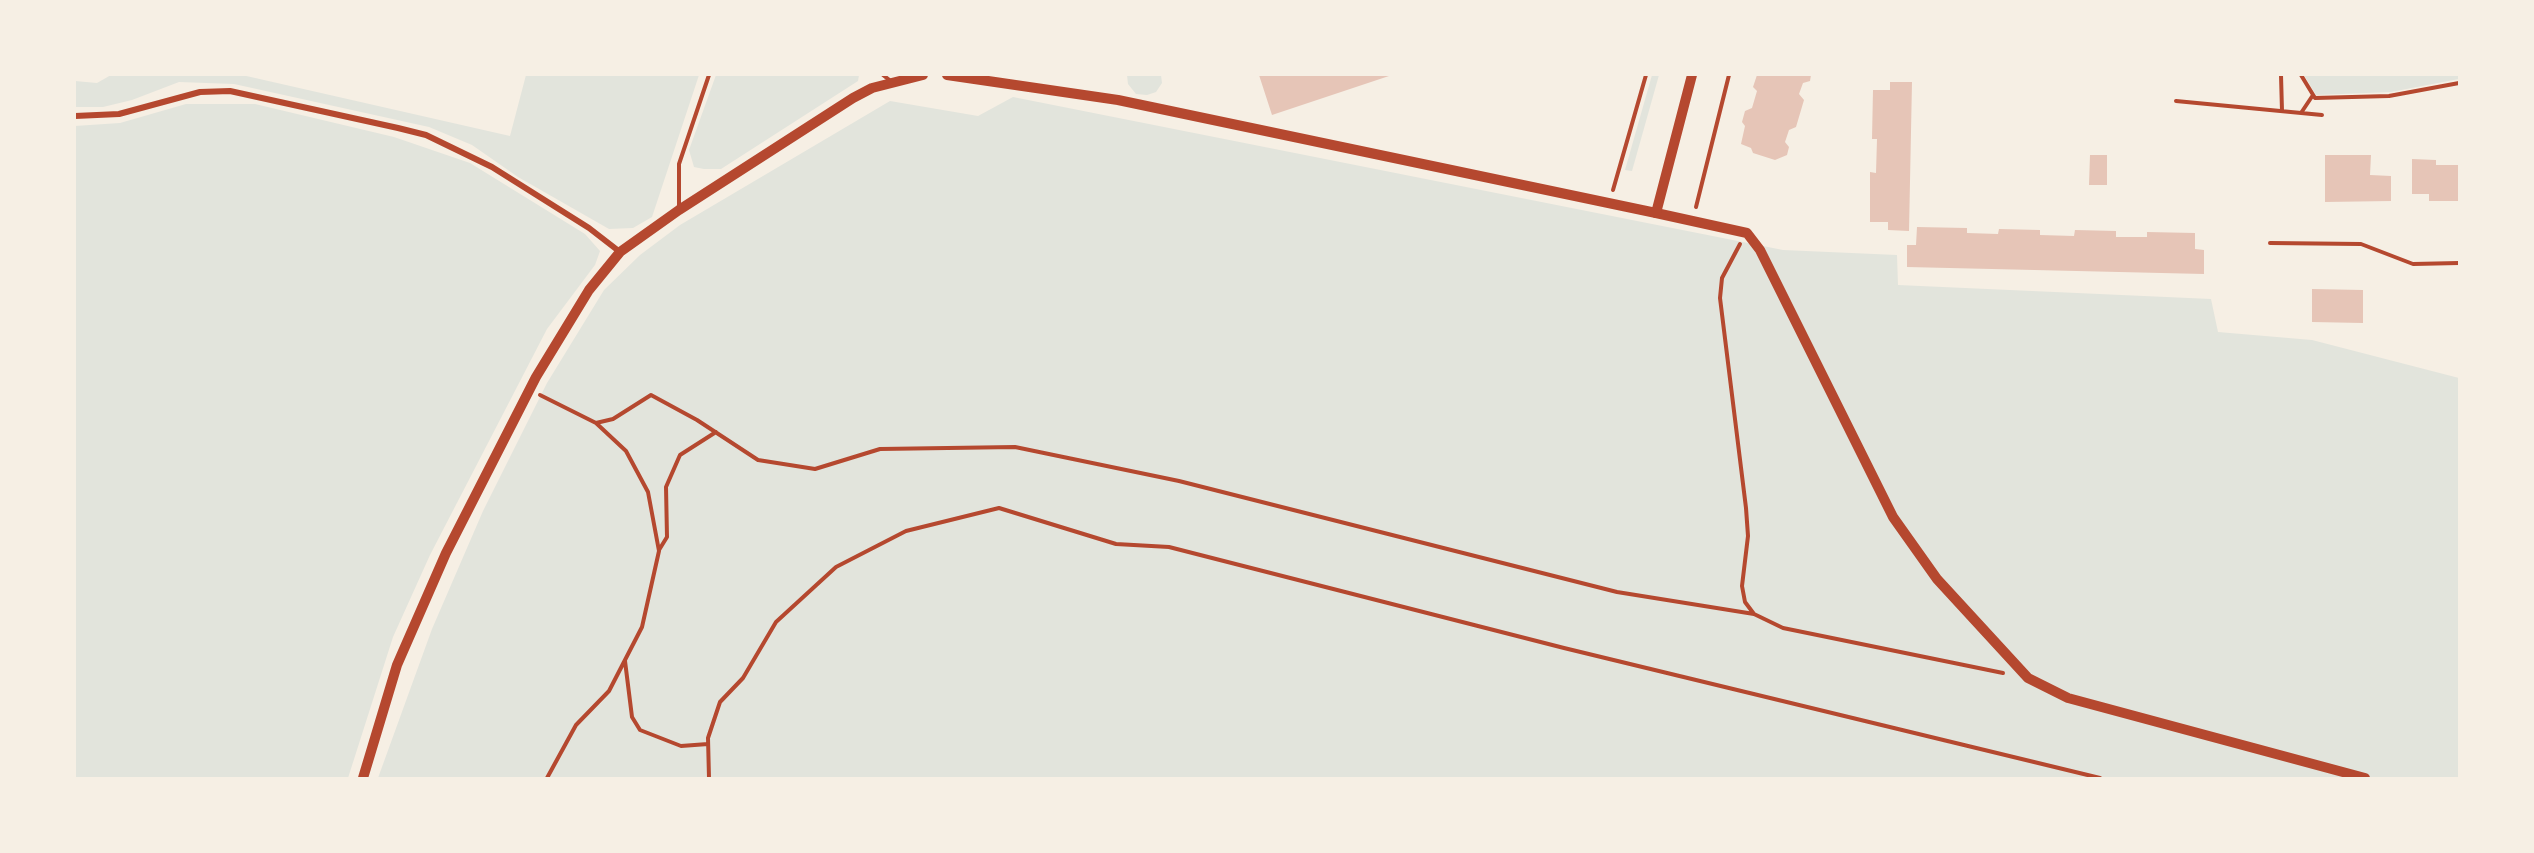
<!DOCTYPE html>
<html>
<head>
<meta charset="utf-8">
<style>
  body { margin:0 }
  #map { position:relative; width:2534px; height:853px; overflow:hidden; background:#f6efe4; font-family:"DejaVu Sans",sans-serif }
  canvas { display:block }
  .frame { position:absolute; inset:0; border:76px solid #f6efe4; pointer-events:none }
</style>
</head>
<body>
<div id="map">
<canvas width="2534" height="853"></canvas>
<div class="frame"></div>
</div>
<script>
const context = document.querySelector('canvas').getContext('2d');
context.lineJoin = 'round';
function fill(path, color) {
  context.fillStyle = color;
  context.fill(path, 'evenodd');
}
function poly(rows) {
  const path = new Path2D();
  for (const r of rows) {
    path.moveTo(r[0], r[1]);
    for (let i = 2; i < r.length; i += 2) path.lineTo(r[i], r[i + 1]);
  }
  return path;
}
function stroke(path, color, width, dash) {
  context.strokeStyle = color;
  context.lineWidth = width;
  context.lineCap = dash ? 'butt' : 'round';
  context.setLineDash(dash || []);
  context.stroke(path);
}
const green = poly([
  [111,75,242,75,510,136,526,75,699,75,652,217,633,228,609,229,518,177,472,145,429,127,234,84,179,82,132,100,103,107,75,107,75,81,97,83],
  [716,75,859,75,858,81,721,169,704,169,694,167,689,150],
  [1127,75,1161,75,1162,83,1156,92,1147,95,1136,94,1128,84],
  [1652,75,1659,75,1632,171,1625,170],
  [2304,75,2459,75,2459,79,2391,92,2316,95],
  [1013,97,1783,250,1897,255,1898,285,2211,299,2218,332,2312,340,2459,378,2459,778,378,778,432,629,483,511,547,383,604,290,640,255,680,225,890,101,978,116],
  [186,104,255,104,394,137,470,163,585,234,600,251,595,265,547,329,430,555,393,637,348,778,75,778,75,126,120,123]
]);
const building = poly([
  [1259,75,1392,75,1272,115],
  [1757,75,1811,75,1810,81,1803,83,1799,94,1804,100,1796,127,1789,130,1785,142,1789,147,1787,155,1775,160,1753,153,1751,148,1741,144,1745,126,1742,122,1745,111,1752,108,1757,91,1753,87],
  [1890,82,1912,82,1909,231,1888,230,1888,222,1870,222,1870,172,1876,173,1877,139,1872,139,1873,90,1890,90],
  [2090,155,2107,155,2107,185,2089,185],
  [2325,155,2371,155,2370,175,2391,176,2391,201,2325,202],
  [2412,159,2436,160,2436,165,2459,165,2459,201,2429,201,2429,194,2412,194],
  [1917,227,1967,228,1967,233,1998,234,1999,229,2040,230,2040,235,2074,236,2075,230,2116,231,2116,237,2147,237,2147,232,2195,233,2195,249,2204,250,2204,274,1907,267,1907,245,1916,245],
  [2312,289,2363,290,2363,323,2312,322]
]);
const path = poly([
  [2281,75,2282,111],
  [2301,75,2315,98,2389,96,2459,83],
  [2176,101,2322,115],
  [2301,113,2313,95],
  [1613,190,1646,75],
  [1696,207,1729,75],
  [1740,244,1722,278,1720,298,1746,508,1748,536,1742,586,1745,602,1754,614,1783,628,2003,673],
  [540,395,596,423,613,419,651,395,697,420,758,460,815,469,880,449,1015,447,1179,481,1617,592,1754,614],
  [659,550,667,537,666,487,680,455,716,432],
  [625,661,632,717,640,730,681,746,708,744],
  [547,778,576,725,609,691,642,627,659,551,648,492,626,451,596,423],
  [709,778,708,738,720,702,743,678,776,622,836,567,906,531,999,508,1116,544,1169,547,1564,648,2100,778]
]);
const service = poly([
  [883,75,892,82],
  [679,209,679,164,709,75],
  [2270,243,2361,244,2413,264,2459,263]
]);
const minor = poly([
  [75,116,119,114,200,92,230,91,398,128,426,135,492,167,589,228,620,252]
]);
const tertiary = poly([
  [1656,213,1747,233,1760,250,1893,517,1937,579,2028,678,2068,698,2365,778]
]);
const secondary = poly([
  [947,75,1118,100,1656,213,1692,75],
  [363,778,397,665,446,553,536,377,589,290,620,252,679,210,853,98,872,88,923,75]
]);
fill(green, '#e2e4dc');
fill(building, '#e6c5b7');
stroke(path, '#b5482f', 4);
stroke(service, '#b5482f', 4);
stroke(minor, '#b5482f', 6);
stroke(tertiary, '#b5482f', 10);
stroke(secondary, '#b5482f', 10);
</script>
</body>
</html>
